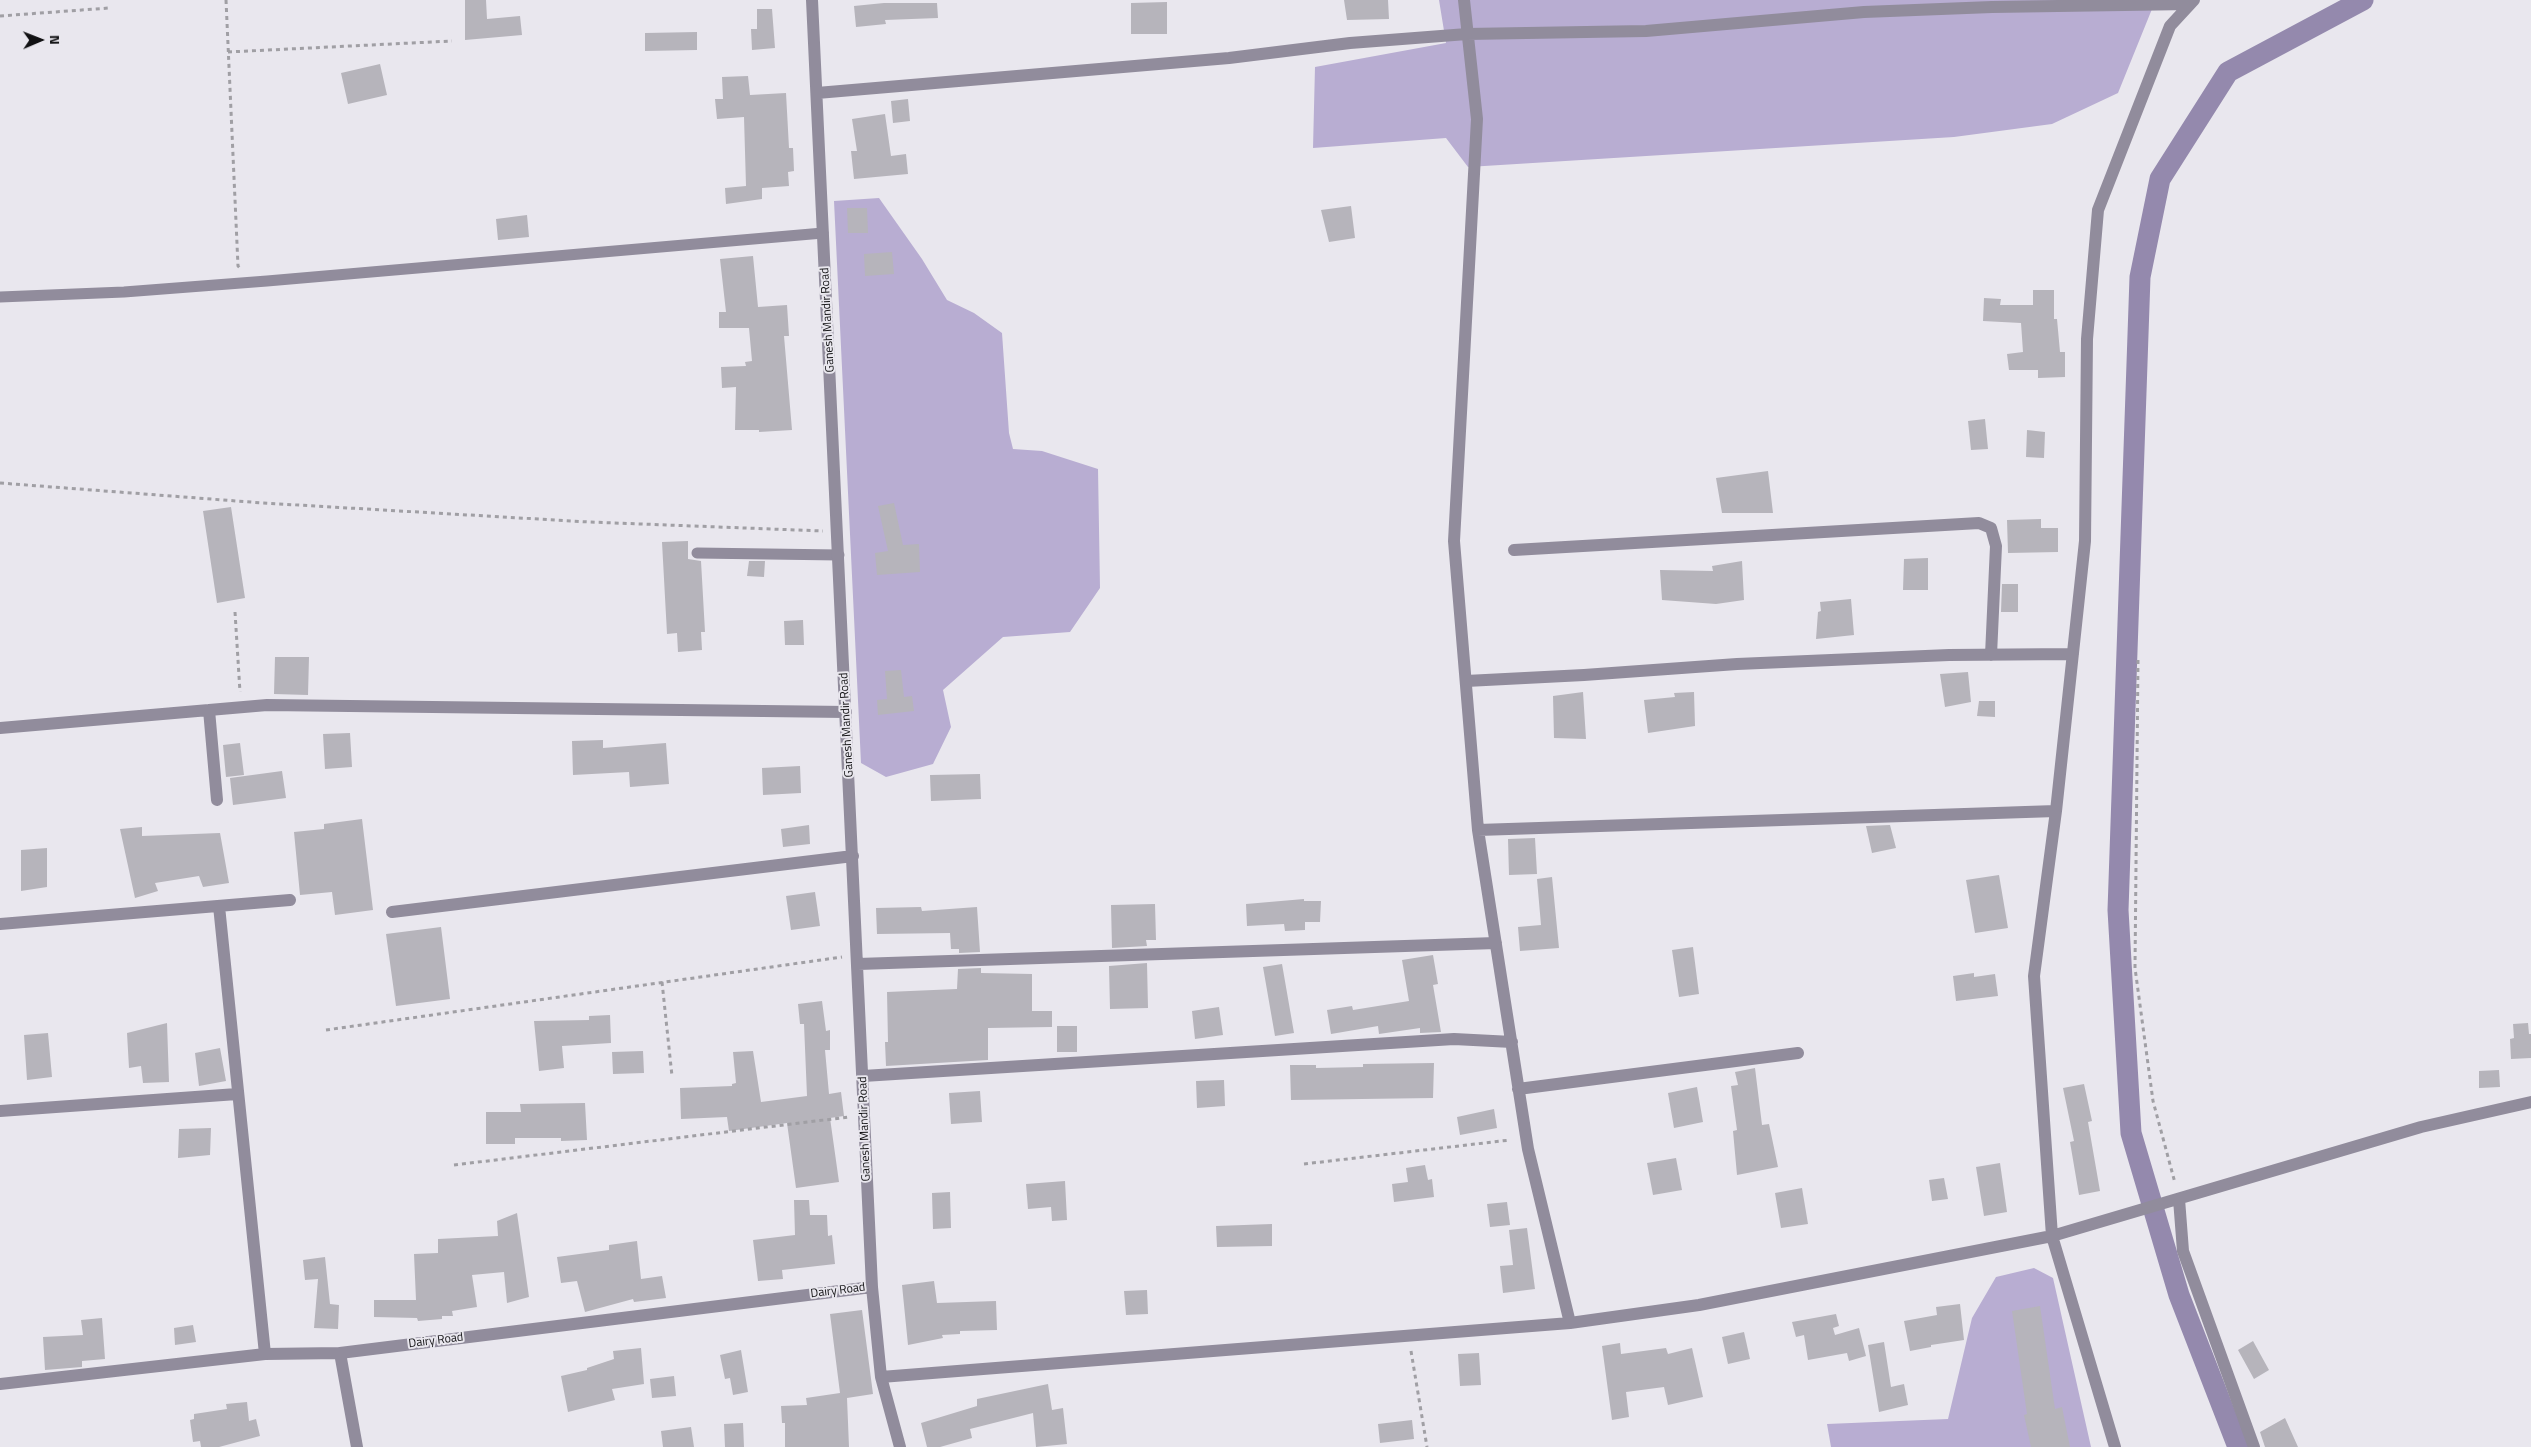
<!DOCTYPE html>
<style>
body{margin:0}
#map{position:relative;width:2531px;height:1447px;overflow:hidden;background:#e9e7ee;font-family:"Titillium Web",sans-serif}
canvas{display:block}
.north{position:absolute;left:15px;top:15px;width:50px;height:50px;-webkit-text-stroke:4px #e9e7ee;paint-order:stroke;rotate:89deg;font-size:14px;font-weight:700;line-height:20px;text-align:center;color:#111113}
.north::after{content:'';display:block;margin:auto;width:18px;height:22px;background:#111113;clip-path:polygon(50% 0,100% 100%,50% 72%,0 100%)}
</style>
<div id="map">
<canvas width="2531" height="1447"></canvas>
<div class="north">N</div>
</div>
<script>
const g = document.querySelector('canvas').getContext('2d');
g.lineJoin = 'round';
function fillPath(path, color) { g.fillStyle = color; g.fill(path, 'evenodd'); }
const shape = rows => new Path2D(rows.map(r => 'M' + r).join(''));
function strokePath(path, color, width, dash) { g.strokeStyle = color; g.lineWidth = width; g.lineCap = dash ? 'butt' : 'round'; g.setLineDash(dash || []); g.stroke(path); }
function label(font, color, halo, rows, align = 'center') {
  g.font = font + ' "Titillium Web",sans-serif'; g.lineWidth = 4; g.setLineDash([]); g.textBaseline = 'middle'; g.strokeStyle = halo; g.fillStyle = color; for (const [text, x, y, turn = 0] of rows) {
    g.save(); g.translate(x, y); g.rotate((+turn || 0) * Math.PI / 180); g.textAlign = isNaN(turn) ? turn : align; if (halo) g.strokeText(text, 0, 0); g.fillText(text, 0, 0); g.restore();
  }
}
fillPath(shape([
 [1439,0,2151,0,2152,9,2118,93,2052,124,1954,137,1468,167,1446,138,1313,148,1315,67,1446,43],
 [879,198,922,259,947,300,974,313,1002,333,1009,433,1013,449,1042,451,1098,469,1100,588,1070,632,1003,637,943,690,951,727,933,764,886,777,861,763,834,201],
 [2034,1268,2053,1278,2091,1447,1831,1447,1827,1424,1948,1419,1972,1318,1996,1277]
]), '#b8add2');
strokePath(shape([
 [2238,1447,2179,1295,2131,1133,2118,910,2140,277,2160,179,2228,72,2363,0]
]), '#9489ad', 21);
fillPath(shape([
 [465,0,486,0,487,19,520,16,522,35,465,40],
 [1344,0,1388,0,1389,19,1347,20],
 [1167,2,1167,34,1131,34,1131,3],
 [884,3,937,3,938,18,885,20,886,24,856,27,854,6],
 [757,9,772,9,775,48,752,50,751,29,757,29],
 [697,32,697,50,645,51,645,33],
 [380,64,387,95,348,104,341,73],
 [748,76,750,95,786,93,789,148,793,148,794,171,788,172,789,186,762,188,762,199,726,204,725,188,746,186,744,117,717,119,715,99,723,99,722,77],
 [908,99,910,121,893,123,891,101],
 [885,114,891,156,906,154,908,174,854,179,851,151,857,151,852,119],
 [1351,206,1355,238,1329,242,1321,210],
 [847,208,867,208,868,233,848,233],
 [527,215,529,237,498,240,496,219],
 [892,252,894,274,865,276,864,254],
 [753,256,758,307,787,305,789,336,784,336,792,430,759,432,759,430,735,430,736,387,722,388,721,367,746,366,745,362,752,361,749,328,719,328,719,312,726,312,720,259],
 [2033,290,2054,290,2054,319,2057,319,2060,352,2065,352,2065,377,2038,378,2038,370,2009,370,2007,354,2023,352,2021,323,1983,321,1984,298,2001,299,2000,305,2033,305],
 [1985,419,1988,449,1971,450,1968,421],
 [2027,430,2045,432,2044,458,2026,457],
 [1768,471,1773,513,1722,513,1716,478],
 [894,503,903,545,919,544,920,572,877,575,875,553,888,551,878,506],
 [231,507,245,598,217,603,203,511],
 [2041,519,2041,528,2058,528,2058,552,2008,553,2007,520],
 [688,541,688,559,701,561,705,632,701,632,702,650,678,652,677,633,667,634,662,542],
 [1928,558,1928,590,1903,590,1904,559],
 [749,561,765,561,764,577,747,576],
 [1742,561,1744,600,1716,604,1662,600,1660,570,1713,571,1712,566],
 [2002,584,2018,584,2018,612,2001,612],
 [1851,599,1854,635,1816,639,1818,612,1821,611,1820,602],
 [803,620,804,645,785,645,784,621],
 [275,657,309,657,308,695,274,694],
 [901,670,904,697,912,696,914,711,878,715,877,700,887,699,885,671],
 [1968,672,1971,702,1945,707,1940,674],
 [1583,692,1586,739,1554,738,1553,696],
 [1694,692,1695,726,1648,733,1644,700,1675,697,1674,693],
 [1979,701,1995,701,1995,717,1977,716],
 [350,733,352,767,325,769,323,734],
 [603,740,603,748,666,743,669,784,630,787,629,772,573,775,572,741],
 [240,743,244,775,226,777,223,745],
 [800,766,801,793,763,795,762,768],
 [282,771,286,798,233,805,230,778],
 [980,774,981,799,931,801,930,775],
 [362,819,373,910,335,915,332,892,300,895,294,832,324,829,324,824],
 [809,825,810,844,783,847,781,829],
 [1890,825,1896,848,1872,853,1866,826],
 [142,827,142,836,220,833,229,883,203,887,199,876,155,883,158,891,135,898,120,829],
 [1535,838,1537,874,1509,875,1508,839],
 [47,848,47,887,21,891,21,850],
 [1999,875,2008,928,1975,933,1966,880],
 [1552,877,1559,948,1520,951,1518,927,1541,925,1537,879],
 [815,892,820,926,791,930,786,896],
 [1304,899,1304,901,1321,901,1320,922,1305,922,1305,930,1285,931,1284,924,1247,926,1246,904],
 [1155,904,1156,940,1146,940,1147,946,1112,948,1111,905],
 [921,907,922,911,977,907,980,952,959,953,959,949,951,949,950,933,877,934,876,908],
 [441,927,450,999,396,1006,386,934],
 [1693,947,1699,994,1679,997,1672,950],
 [1433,955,1438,984,1433,985,1441,1032,1420,1033,1420,1028,1379,1034,1378,1026,1331,1034,1327,1010,1352,1006,1353,1010,1409,1001,1402,960],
 [1147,963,1148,1008,1110,1009,1109,966],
 [1282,964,1294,1033,1275,1036,1263,967],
 [981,968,981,973,1032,974,1032,1011,1052,1011,1052,1027,988,1028,988,1060,886,1066,885,1042,888,1042,887,992,957,989,958,969],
 [1974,973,1974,977,1995,974,1998,996,1956,1001,1953,976],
 [822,1001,826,1031,830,1030,830,1050,825,1050,829,1094,841,1092,844,1116,830,1118,839,1182,796,1188,787,1123,729,1131,727,1117,681,1119,680,1088,732,1086,732,1084,736,1083,733,1052,753,1051,761,1102,807,1096,804,1024,800,1024,798,1004],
 [1219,1007,1223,1035,1195,1039,1192,1011],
 [610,1015,611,1043,562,1046,564,1068,539,1071,534,1021,589,1020,589,1016],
 [167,1023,169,1082,143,1083,141,1066,129,1068,127,1033],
 [2528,1023,2529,1034,2531,1034,2531,1058,2511,1059,2510,1039,2514,1038,2513,1024],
 [1057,1026,1077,1026,1077,1052,1057,1052],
 [48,1033,52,1077,27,1080,24,1035],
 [220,1048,226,1081,199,1086,195,1053],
 [643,1051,644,1073,613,1074,612,1052],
 [1434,1063,1433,1098,1291,1100,1290,1065,1316,1065,1316,1068,1363,1067,1363,1064],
 [1755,1068,1762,1125,1769,1124,1778,1167,1737,1175,1733,1131,1737,1130,1731,1086,1738,1085,1735,1072],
 [2499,1070,2500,1087,2479,1088,2479,1071],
 [1224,1080,1225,1106,1197,1108,1196,1081],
 [2084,1084,2092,1121,2088,1122,2100,1191,2079,1195,2070,1142,2074,1141,2063,1088],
 [1697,1087,1703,1122,1674,1128,1668,1093],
 [980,1091,982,1122,951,1124,949,1093],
 [585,1103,587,1140,561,1141,561,1138,515,1138,515,1144,486,1144,486,1112,521,1112,520,1104],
 [1494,1109,1497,1128,1460,1135,1457,1117],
 [211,1128,210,1155,178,1158,179,1129],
 [1676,1158,1682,1190,1653,1195,1647,1163],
 [2000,1163,2007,1212,1984,1216,1976,1167],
 [1425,1165,1428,1180,1432,1179,1434,1197,1394,1202,1392,1184,1408,1182,1406,1168],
 [1944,1178,1948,1199,1932,1201,1929,1180],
 [1065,1181,1067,1220,1052,1221,1051,1207,1028,1209,1026,1184],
 [1802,1188,1808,1224,1781,1228,1775,1193],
 [950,1192,951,1228,933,1229,932,1193],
 [794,1200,809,1200,810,1215,827,1215,828,1236,832,1235,835,1264,782,1270,783,1279,758,1281,753,1240,795,1235],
 [1507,1202,1510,1225,1490,1227,1487,1204],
 [517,1213,529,1297,507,1303,504,1272,472,1275,477,1307,452,1311,453,1316,442,1316,442,1319,418,1321,417,1318,374,1317,374,1300,416,1300,414,1254,438,1253,438,1239,498,1236,497,1221],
 [1272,1224,1272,1246,1217,1247,1216,1226],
 [1527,1228,1535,1289,1503,1293,1500,1266,1513,1265,1509,1230],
 [637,1241,641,1279,662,1276,666,1298,634,1302,633,1299,585,1312,577,1281,561,1283,557,1257,609,1250,609,1245],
 [325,1257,330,1304,339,1305,338,1329,314,1328,318,1279,305,1280,303,1260],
 [934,1281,937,1303,996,1301,997,1330,960,1331,960,1334,942,1335,943,1338,908,1345,902,1285],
 [1147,1290,1148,1314,1126,1315,1124,1291],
 [1960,1304,1964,1340,1931,1345,1931,1347,1910,1351,1904,1321,1937,1315,1936,1307],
 [2040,1306,2055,1409,2062,1407,2070,1447,2031,1447,2024,1415,2027,1414,2012,1311],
 [862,1310,873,1394,847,1398,849,1447,785,1447,785,1423,782,1423,781,1406,807,1405,806,1398,840,1393,830,1314],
 [1836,1314,1839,1326,1833,1328,1835,1335,1859,1328,1866,1356,1849,1361,1847,1353,1808,1360,1804,1335,1796,1337,1792,1322],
 [102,1318,105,1359,82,1361,82,1367,45,1370,43,1337,83,1335,81,1320],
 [193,1325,196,1342,175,1345,174,1328],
 [1744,1332,1750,1359,1728,1364,1722,1337],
 [2253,1341,2269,1370,2254,1379,2238,1350],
 [1884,1342,1891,1387,1904,1384,1908,1405,1879,1412,1868,1345],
 [1620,1343,1621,1354,1666,1348,1668,1354,1692,1348,1703,1397,1668,1405,1664,1387,1626,1392,1629,1417,1612,1420,1602,1346],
 [641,1348,644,1384,612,1389,615,1400,568,1412,561,1376,587,1370,587,1368,614,1359,613,1351],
 [741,1350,748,1392,733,1395,730,1378,725,1379,720,1355],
 [1479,1353,1481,1385,1460,1386,1458,1354],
 [674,1376,676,1396,652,1398,650,1379],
 [1048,1384,1052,1410,1063,1408,1067,1444,1036,1447,1033,1413,970,1429,972,1438,940,1447,927,1447,921,1423,977,1406,977,1399],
 [247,1402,249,1421,256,1419,260,1436,219,1447,201,1447,200,1441,193,1442,190,1420,194,1419,194,1414,227,1409,226,1404],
 [2285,1418,2298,1447,2265,1447,2260,1432],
 [1412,1420,1414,1439,1380,1443,1378,1424],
 [743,1423,744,1447,725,1447,724,1424],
 [691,1427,694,1447,663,1447,661,1431]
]), '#b6b4bb');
strokePath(shape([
 [226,0,238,266,240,268],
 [0,16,109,8],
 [228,52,452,41],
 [0,483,263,503,589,522,823,531],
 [235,612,240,692],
 [2138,660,2135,968,2153,1101,2175,1183],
 [662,982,672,1076],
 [326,1030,842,957],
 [1304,1164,1510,1140],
 [454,1165,849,1117],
 [1411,1351,1427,1447]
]), '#a09fa4', 3, [4, 4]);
strokePath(shape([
 [0,297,124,292,267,281,823,233],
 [697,553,839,555]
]), '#918c9c', 11);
strokePath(shape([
 [812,0,872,1287,881,1377,900,1447],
 [1464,0,1477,119,1454,541,1478,830,1528,1149,1570,1323],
 [817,93,1229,58,1350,43,1467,34,1646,31,1864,12,1992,7,2190,4],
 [1514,550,1979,523,1991,528,1996,546,1991,655],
 [1466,681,1584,675,1737,664,1949,655,2073,654],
 [209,710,217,800],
 [0,728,267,705,846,712],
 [1478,830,2056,811],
 [219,906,265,1354],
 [392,912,853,856],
 [0,924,290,900],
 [858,964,1496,943],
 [863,1076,1454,1039,1512,1042],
 [1518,1089,1798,1053],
 [0,1111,237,1094],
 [2179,1199,2183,1251,2254,1447],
 [340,1353,357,1447],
 [881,1377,1570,1323,1699,1305,2052,1236,2421,1127,2531,1102],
 [0,1384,265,1354,340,1353,872,1287],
 [2115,1447,2052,1236,2034,976,2056,811,2085,541,2087,339,2098,210,2170,26,2194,0]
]), '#918c9c', 12);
label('12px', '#111113', '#e9e7ee', [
 ["Ganesh Mandir Road",828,320,-93],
 ["Ganesh Mandir Road",847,725,-93],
 ["Ganesh Mandir Road",865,1129,-92],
 ["Dairy Road",838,1291,-7],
 ["Dairy Road",436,1341,-7]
]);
</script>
